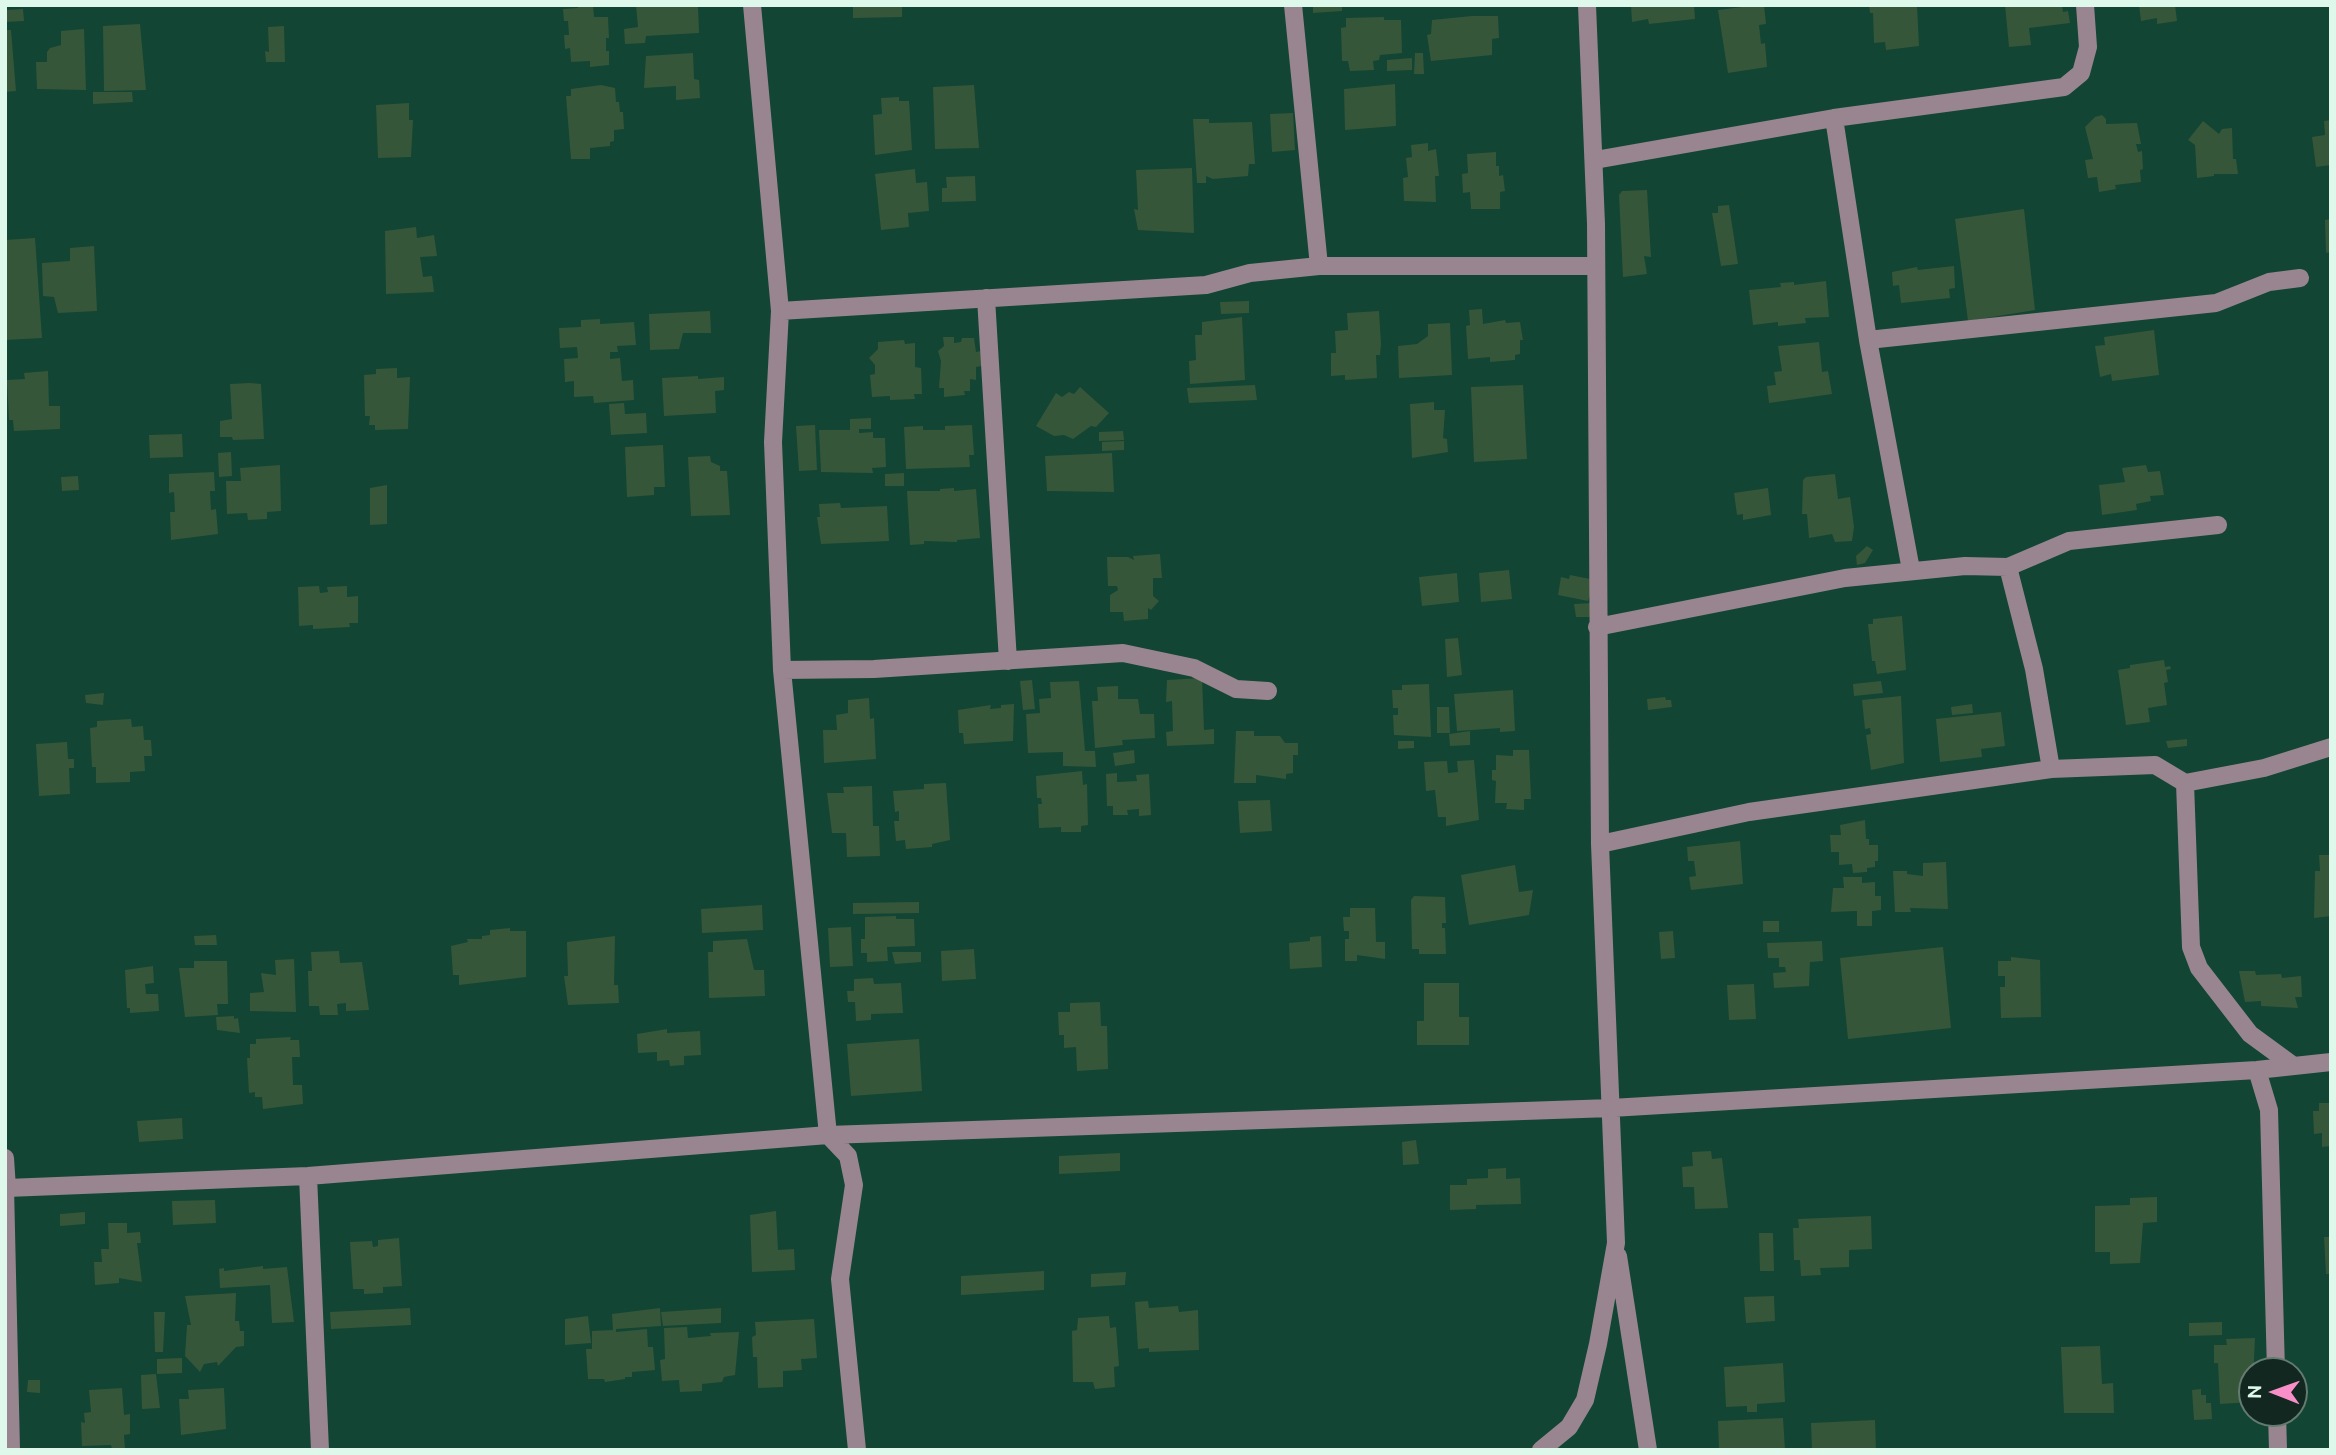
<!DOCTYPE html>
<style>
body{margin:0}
#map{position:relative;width:2336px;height:1455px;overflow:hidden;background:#124534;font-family:Ubuntu,sans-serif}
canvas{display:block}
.frame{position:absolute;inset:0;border:7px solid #def8ec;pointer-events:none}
.north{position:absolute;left:2238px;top:1357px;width:70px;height:70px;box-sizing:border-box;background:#12271f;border:2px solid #647b71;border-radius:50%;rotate:271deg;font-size:19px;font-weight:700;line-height:28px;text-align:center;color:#def8ec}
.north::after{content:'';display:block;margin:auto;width:24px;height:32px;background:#f98fc9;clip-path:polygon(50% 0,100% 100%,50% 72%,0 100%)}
</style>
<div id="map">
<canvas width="2336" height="1455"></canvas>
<div class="frame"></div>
<div class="north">N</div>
</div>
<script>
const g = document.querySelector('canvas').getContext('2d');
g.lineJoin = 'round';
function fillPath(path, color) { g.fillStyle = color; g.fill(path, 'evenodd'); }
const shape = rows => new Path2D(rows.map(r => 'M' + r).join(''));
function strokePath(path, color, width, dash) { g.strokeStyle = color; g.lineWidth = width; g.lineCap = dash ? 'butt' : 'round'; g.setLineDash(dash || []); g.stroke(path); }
fillPath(shape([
 [578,5,593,5,594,17,608,17,609,38,606,38,606,51,609,51,609,65,590,67,590,61,571,62,570,48,565,49,564,35,569,35,568,21,564,21,563,9,578,8],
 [636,5,698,5,699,33,646,36,645,43,625,44,624,29,638,27],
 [853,5,902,5,902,17,853,18],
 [1313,5,1342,5,1342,11,1313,13],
 [1631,5,1694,5,1695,19,1649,24,1648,19,1632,22],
 [1758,5,1764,5,1766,24,1759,25,1761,44,1765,43,1767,67,1728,73,1718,10],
 [1869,5,1917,5,1919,46,1886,50,1885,42,1874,43,1873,13,1870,13],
 [2005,5,2062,5,2063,12,2068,11,2070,23,2029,28,2031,45,2009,47],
 [2139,5,2175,5,2177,21,2157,24,2157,18,2141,21],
 [23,9,24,21,5,22,5,10],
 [1472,16,1498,16,1499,38,1492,39,1492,55,1431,61,1427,35,1431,34,1432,20],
 [1384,17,1384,20,1401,20,1402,53,1380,55,1379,60,1373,61,1374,70,1350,71,1348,61,1342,61,1341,28,1346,27,1346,18],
 [140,24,146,90,104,91,103,26],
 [284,26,285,62,266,62,265,51,269,52,268,27],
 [84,29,86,90,37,89,36,62,47,62,47,52,50,48,61,45,61,31],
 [5,30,11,30,16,91,5,92],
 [693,53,694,79,699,80,700,98,676,100,676,86,644,88,646,56],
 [1415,53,1423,53,1424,74,1414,74],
 [1412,58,1412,70,1387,71,1387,60],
 [1395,84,1396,126,1345,130,1344,89],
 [601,85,615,88,616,102,619,102,620,112,623,112,624,129,614,130,614,141,610,142,610,146,590,148,590,159,571,159,566,96,571,96,571,89],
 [974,85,979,148,935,149,933,87],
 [93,92,132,92,133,102,93,104],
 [899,97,899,101,909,101,912,150,875,155,873,115,882,114,881,98],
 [409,103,409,120,413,120,411,157,378,158,376,105],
 [1293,113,1295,150,1272,152,1270,114],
 [2102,115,2106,119,2106,124,2137,123,2141,144,2136,144,2138,152,2142,151,2143,169,2140,170,2141,182,2115,185,2116,189,2099,192,2097,177,2088,178,2085,160,2093,159,2085,127,2095,117],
 [1193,119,1209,119,1209,123,1252,122,1255,164,1249,164,1248,176,1213,179,1206,176,1206,183,1197,183],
 [2331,120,2331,165,2316,167,2312,137,2325,135,2324,121],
 [2203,121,2219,134,2222,129,2232,128,2233,159,2236,159,2238,174,2214,174,2214,176,2197,178,2195,145,2188,140],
 [1428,143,1428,151,1436,149,1439,176,1435,176,1436,202,1404,201,1403,178,1408,177,1406,158,1412,157,1411,145],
 [1496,152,1496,166,1499,166,1499,176,1503,175,1505,191,1500,192,1500,209,1471,209,1470,192,1463,193,1462,174,1468,173,1467,154],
 [1192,168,1194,233,1138,230,1134,209,1138,210,1136,170],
 [915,169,916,183,927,182,929,211,908,213,909,227,881,230,875,174],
 [975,176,976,201,942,202,942,188,947,188,946,177],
 [1647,190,1651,257,1644,256,1647,274,1623,277,1619,195,1622,191],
 [1729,205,1738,264,1721,266,1712,213,1718,213,1718,206],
 [2024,209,2035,310,1968,321,1955,219],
 [2331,219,2331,252,2326,253,2325,220],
 [416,227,417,238,434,235,437,256,420,257,423,277,432,276,434,292,386,294,385,231],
 [35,238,42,338,5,340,5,240],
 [94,246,97,311,58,313,54,297,43,296,42,263,70,261,70,248],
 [1954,266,1955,288,1949,289,1950,298,1901,303,1899,285,1893,286,1892,272,1917,267,1918,270],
 [1826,281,1829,317,1805,318,1806,323,1778,326,1778,322,1753,325,1749,290,1781,287,1780,283,1794,282,1794,285],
 [1249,301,1249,313,1221,314,1220,302],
 [1482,309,1483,324,1505,320,1506,323,1520,322,1523,340,1520,340,1520,354,1515,355,1515,360,1490,362,1490,357,1468,359,1466,326,1470,325,1469,310],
 [710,311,711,333,683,333,679,349,650,350,649,314],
 [1379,311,1381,344,1380,355,1376,355,1377,378,1345,380,1345,375,1331,376,1331,353,1336,353,1335,331,1348,330,1347,313],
 [1242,317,1245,380,1190,384,1189,361,1196,360,1195,335,1202,335,1202,322],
 [600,319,600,324,634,322,636,345,617,346,618,352,610,352,610,359,620,358,622,381,633,380,634,400,594,403,593,396,574,397,574,381,565,382,564,359,578,358,577,347,560,348,559,328,581,327,581,320],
 [1450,323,1452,375,1399,378,1398,346,1417,344,1428,336,1428,324],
 [2154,330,2159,375,2112,381,2111,374,2100,377,2095,346,2105,345,2104,337],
 [943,337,954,337,954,343,961,342,962,338,974,338,976,352,981,351,982,366,976,367,976,380,970,379,970,391,964,391,965,395,944,397,944,388,939,388,941,361,938,351,944,346],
 [904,340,905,344,915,343,915,367,921,368,922,394,914,394,915,399,890,400,890,396,872,397,870,375,875,374,875,365,869,358,878,349,878,342],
 [1819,342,1822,372,1828,371,1832,394,1769,403,1767,386,1776,385,1774,372,1782,371,1778,346],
 [397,368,397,378,410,377,408,429,375,430,375,425,369,425,370,416,365,416,364,375,376,374,376,369],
 [48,371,49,406,60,406,60,429,14,431,13,420,9,420,7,380,25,379,24,373],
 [698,376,698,379,724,377,724,390,715,391,716,413,664,416,662,378],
 [250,383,261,384,264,439,233,440,232,437,220,437,220,421,232,419,230,384],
 [1255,385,1257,400,1189,403,1187,388],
 [1523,385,1527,459,1474,462,1471,387],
 [1080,387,1109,413,1096,427,1091,426,1073,439,1064,435,1054,436,1036,426,1056,393,1062,397,1069,392,1074,394],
 [1434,402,1434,410,1445,410,1443,438,1447,439,1448,452,1412,458,1410,404],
 [624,403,625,414,646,413,647,433,611,435,609,404],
 [871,418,871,429,859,429,859,433,873,432,873,438,885,438,886,467,872,468,873,473,821,472,819,430,850,430,850,419],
 [815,425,817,470,799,471,796,426],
 [972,425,974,455,969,455,970,467,906,469,904,427,923,426,923,430,945,430,945,426],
 [1123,431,1124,440,1099,441,1099,432],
 [182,434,183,457,150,458,149,435],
 [1124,441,1124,450,1102,451,1102,442],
 [663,445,665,487,654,487,654,495,627,497,625,447],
 [231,452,232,476,219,477,218,453],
 [1112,453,1114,492,1047,491,1045,456],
 [710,456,711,462,720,466,720,471,727,471,730,515,691,516,688,457],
 [280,465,281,511,267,512,267,519,248,520,247,513,227,514,226,481,241,481,240,468],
 [2146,465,2148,472,2160,471,2164,495,2150,496,2151,501,2136,504,2137,510,2102,515,2099,485,2125,482,2122,468],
 [214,472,215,491,210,491,211,510,216,509,218,534,171,540,170,512,175,512,174,492,169,493,169,474],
 [904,473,904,486,885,486,885,474],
 [1835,474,1838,499,1850,497,1854,527,1852,541,1835,542,1832,534,1809,538,1807,514,1802,514,1803,480,1806,477],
 [78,476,79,490,62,491,61,477],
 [387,485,387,524,370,525,370,488],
 [954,488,954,491,976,489,980,538,957,540,957,542,924,541,924,544,910,545,907,491,940,491,940,489],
 [1768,488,1771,515,1743,520,1743,514,1737,515,1734,493],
 [840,503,841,508,887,506,889,541,821,544,817,517,820,517,819,504],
 [1867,546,1873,550,1865,563,1857,565,1856,556],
 [1160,554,1162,578,1153,578,1153,596,1159,601,1151,610,1148,608,1148,619,1124,621,1123,612,1110,612,1110,595,1118,590,1117,586,1108,586,1107,557,1128,557,1134,560,1133,556],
 [1509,570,1512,599,1481,602,1479,573],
 [1457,573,1459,602,1422,606,1419,577],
 [1570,575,1595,580,1588,601,1558,595,1561,577,1569,579],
 [319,586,320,593,328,592,327,587,347,586,347,597,358,596,358,623,349,623,350,627,313,629,313,625,299,626,298,587],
 [1592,603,1593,617,1576,617,1574,604],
 [1902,616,1906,670,1877,674,1875,661,1872,661,1868,624,1873,624,1873,619],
 [1458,638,1462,675,1447,677,1445,639],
 [2164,660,2165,667,2170,666,2171,669,2166,670,2168,682,2164,683,2167,705,2148,708,2150,722,2126,725,2118,670,2130,668,2130,665],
 [1202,678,1204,730,1214,729,1214,744,1167,746,1166,732,1173,731,1172,701,1166,702,1167,680],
 [1032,680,1035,709,1023,710,1020,681],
 [1079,681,1085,751,1095,751,1096,767,1063,766,1063,752,1028,753,1026,714,1040,713,1039,699,1051,698,1050,682],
 [1881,681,1883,693,1854,696,1853,684],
 [1429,684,1431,737,1394,735,1393,715,1398,715,1398,708,1393,708,1392,690,1402,690,1402,685],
 [1118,686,1118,699,1138,699,1140,714,1154,714,1155,738,1122,740,1123,745,1095,748,1092,701,1098,701,1097,687],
 [1513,690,1515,731,1500,732,1500,728,1457,731,1454,694],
 [104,693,103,705,86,703,85,695],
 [1901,696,1904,763,1871,770,1866,735,1871,734,1870,728,1865,729,1862,700],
 [1665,697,1666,700,1671,700,1672,707,1648,710,1647,699],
 [869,698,870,719,874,718,876,759,824,763,823,730,837,730,836,715,848,713,848,700],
 [1014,704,1013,741,964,744,963,733,959,733,958,710,991,705,990,709,1001,708,1001,705],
 [1972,704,1973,713,1952,715,1951,707],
 [1437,707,1449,707,1450,733,1437,733],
 [2001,712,2005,746,1981,749,1982,757,1940,762,1936,719],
 [131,719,132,727,143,726,144,740,151,740,152,756,144,756,145,771,130,772,130,782,96,783,96,767,92,767,90,728,97,727,97,721],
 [1236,731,1254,731,1254,736,1280,736,1285,743,1298,743,1298,755,1293,755,1293,773,1286,774,1286,779,1256,775,1256,783,1234,783],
 [1470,731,1470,745,1450,746,1449,734],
 [2187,739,2187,746,2168,748,2166,741],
 [1398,741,1414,741,1414,748,1398,749],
 [67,742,68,759,74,759,74,768,69,768,70,794,39,796,36,744],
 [1134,750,1135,763,1115,766,1113,753],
 [1513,750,1529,750,1531,799,1524,799,1524,810,1506,809,1507,803,1495,803,1496,781,1492,780,1492,770,1496,770,1496,755,1513,756],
 [1474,760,1479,820,1446,826,1446,817,1438,817,1435,790,1426,791,1424,762,1447,761,1448,773,1458,772,1457,761],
 [1082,771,1083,785,1087,784,1088,825,1081,826,1081,832,1061,832,1061,827,1039,828,1038,804,1042,804,1041,798,1037,798,1036,776],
 [1117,773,1117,782,1137,781,1136,775,1149,774,1151,815,1139,816,1139,809,1127,810,1128,815,1113,815,1113,806,1107,806,1106,774],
 [946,783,950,840,932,844,932,847,906,849,905,840,896,841,894,821,899,821,899,811,895,812,893,791,924,789,924,784],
 [872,786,873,826,879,826,880,856,847,857,846,833,832,833,827,793,844,793,843,787],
 [1270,800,1272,831,1240,833,1238,801],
 [1865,820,1866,839,1869,839,1869,845,1878,845,1878,861,1875,861,1875,867,1867,868,1867,872,1853,873,1852,864,1839,865,1839,852,1831,852,1830,835,1841,835,1840,825],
 [1740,841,1743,884,1691,890,1689,877,1696,876,1694,861,1688,861,1687,847],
 [2319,855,2331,855,2331,916,2314,918,2315,871,2320,871],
 [1946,862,1948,909,1910,908,1911,912,1895,912,1893,871,1907,871,1907,874,1923,876,1923,863],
 [1515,865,1519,892,1533,890,1529,915,1469,925,1461,875],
 [1843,877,1862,877,1862,883,1875,882,1875,896,1881,896,1881,910,1872,911,1872,926,1857,926,1857,911,1831,912,1833,888,1844,888],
 [1414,896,1445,897,1446,923,1442,923,1442,928,1445,928,1446,954,1419,954,1419,949,1412,949,1411,900],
 [919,902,919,913,853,914,853,903],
 [762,905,763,930,702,933,701,909],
 [1350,908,1375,908,1376,942,1385,942,1385,959,1357,955,1357,961,1345,961,1345,939,1349,939,1349,931,1344,931,1343,917,1350,917],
 [896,916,896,919,914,919,915,946,887,947,888,961,867,962,867,953,861,953,861,939,865,939,865,917],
 [1763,921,1779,921,1779,932,1763,932],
 [851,927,853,966,830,967,828,928],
 [510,928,510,931,526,931,526,977,459,985,459,975,453,975,451,946,468,942,467,939,482,939,482,936,490,935,490,930],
 [1673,931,1675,958,1661,959,1659,932],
 [216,935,217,945,195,945,194,936],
 [615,936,614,985,618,985,619,1003,568,1005,564,976,568,976,567,942],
 [1321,936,1322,967,1290,969,1289,943,1310,941,1310,937],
 [747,939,754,970,764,970,765,996,709,998,708,952,713,952,713,941],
 [1822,941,1823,961,1810,962,1809,986,1774,988,1773,973,1786,972,1785,967,1779,967,1779,958,1768,958,1767,943],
 [1943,947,1951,1028,1848,1039,1840,958],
 [974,949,976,979,942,981,941,951],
 [339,951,340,963,362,962,369,1010,346,1011,346,1003,337,1004,338,1015,320,1015,319,1006,309,1006,308,971,312,971,311,952],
 [892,952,921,952,921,962,895,964],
 [2011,957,2040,960,2041,1017,2001,1018,2000,987,2005,987,2005,976,1998,976,1998,961,2011,961],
 [294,959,296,1012,250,1011,250,993,264,992,261,973,276,975,275,960],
 [194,961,227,961,228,1004,217,1004,218,1015,185,1017,179,968,194,968],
 [153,966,154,983,145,984,146,994,158,994,159,1011,130,1013,130,1008,127,1008,125,970],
 [2239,971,2255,971,2256,975,2281,974,2282,978,2301,976,2302,997,2295,997,2298,1008,2261,1006,2261,1001,2245,1002],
 [873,978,874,984,901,983,903,1013,871,1014,871,1020,856,1021,855,1002,848,1002,847,991,854,991,854,979],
 [1424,983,1459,983,1459,1017,1469,1017,1469,1045,1417,1045,1417,1021,1424,1021],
 [1754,984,1756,1019,1729,1020,1727,985],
 [1100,1002,1101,1026,1107,1026,1108,1069,1077,1071,1076,1047,1064,1048,1064,1035,1059,1035,1058,1012,1070,1012,1070,1003],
 [234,1016,234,1019,238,1018,240,1033,217,1030,216,1017],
 [667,1029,667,1033,700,1031,701,1055,684,1056,684,1065,670,1066,669,1060,657,1061,657,1052,638,1053,637,1034],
 [291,1037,290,1040,299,1040,300,1057,292,1057,293,1085,302,1085,303,1104,263,1109,262,1097,255,1097,255,1092,249,1093,247,1058,250,1058,250,1044,256,1044,256,1039],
 [919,1039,922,1091,851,1096,847,1044],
 [2319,1103,2331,1103,2331,1146,2322,1147,2322,1133,2314,1134,2313,1111,2319,1111],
 [182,1118,183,1139,139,1142,137,1121],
 [1416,1140,1419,1164,1403,1165,1402,1142],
 [1711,1151,1712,1159,1722,1158,1728,1208,1695,1209,1694,1187,1683,1187,1682,1167,1693,1166,1692,1152],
 [1120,1153,1120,1171,1059,1174,1059,1156],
 [1506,1168,1506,1179,1520,1178,1521,1204,1476,1205,1476,1209,1450,1210,1450,1185,1467,1185,1467,1179,1488,1178,1488,1169],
 [2157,1197,2157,1222,2143,1223,2140,1263,2110,1264,2110,1252,2095,1252,2095,1206,2130,1205,2130,1198],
 [215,1200,216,1223,173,1225,172,1201],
 [776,1211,778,1250,794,1249,795,1270,752,1272,750,1215],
 [85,1212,85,1224,60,1226,60,1214],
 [1871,1216,1872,1249,1849,1250,1849,1267,1820,1268,1821,1275,1801,1276,1800,1260,1794,1260,1793,1228,1799,1228,1798,1219],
 [108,1223,127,1223,127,1233,140,1232,141,1243,137,1243,142,1282,119,1278,119,1283,95,1285,94,1262,102,1262,101,1249,109,1249],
 [1759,1233,1773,1233,1774,1271,1760,1271],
 [2324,1237,2331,1237,2331,1274,2326,1274],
 [399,1238,402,1286,383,1287,383,1293,364,1294,364,1289,353,1289,350,1242,372,1241,373,1247,378,1246,378,1240],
 [263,1266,263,1269,287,1267,294,1322,272,1323,270,1285,220,1288,219,1269,224,1268,224,1271],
 [1044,1271,1044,1290,961,1295,961,1276],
 [1126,1272,1125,1285,1091,1287,1091,1274],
 [236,1293,235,1321,239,1321,240,1331,244,1331,244,1346,236,1347,218,1366,217,1362,204,1364,200,1372,185,1356,187,1325,191,1325,185,1296],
 [1774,1296,1775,1321,1746,1323,1744,1297],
 [1148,1301,1149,1308,1178,1306,1179,1312,1198,1310,1199,1350,1149,1352,1149,1348,1138,1349,1135,1302],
 [410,1308,411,1325,331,1329,330,1312],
 [660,1308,661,1326,616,1329,616,1332,647,1329,648,1347,653,1347,655,1370,632,1372,632,1377,625,1377,625,1379,605,1382,604,1379,588,1379,586,1349,592,1349,592,1331,613,1330,612,1314],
 [721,1308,721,1323,663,1326,661,1312],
 [154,1312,165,1312,163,1352,155,1352],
 [588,1316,591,1343,565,1345,565,1319],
 [1109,1316,1110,1328,1116,1327,1119,1366,1114,1367,1115,1387,1095,1389,1093,1382,1073,1382,1072,1331,1077,1330,1078,1318],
 [814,1319,817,1358,801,1359,802,1370,783,1371,783,1387,758,1388,757,1357,753,1357,752,1337,756,1335,755,1322],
 [2222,1322,2222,1335,2189,1336,2189,1323],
 [687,1327,688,1338,711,1336,710,1333,739,1332,735,1375,724,1377,722,1382,702,1384,702,1391,680,1392,679,1380,662,1381,660,1360,665,1359,664,1328],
 [2255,1338,2252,1402,2220,1404,2218,1363,2214,1363,2214,1345,2227,1345,2226,1339],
 [2100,1346,2102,1384,2113,1383,2114,1413,2064,1413,2061,1347],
 [182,1358,182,1373,157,1374,157,1359],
 [1783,1363,1785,1402,1757,1404,1757,1412,1747,1412,1747,1406,1726,1407,1724,1367],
 [156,1374,160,1408,142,1409,141,1375],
 [28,1380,40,1380,40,1393,27,1392],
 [122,1388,124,1415,130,1414,130,1434,124,1435,125,1449,112,1449,111,1445,82,1446,81,1422,85,1423,84,1413,91,1412,89,1390],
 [224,1388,226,1429,181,1435,179,1399,189,1399,188,1390],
 [2201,1389,2201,1395,2206,1395,2206,1403,2211,1403,2212,1419,2194,1420,2192,1390],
 [1783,1418,1785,1450,1719,1450,1718,1421],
 [1875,1420,1876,1450,1812,1450,1811,1423]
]), '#365639');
strokePath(shape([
 [752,5,780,311,773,442,782,670,828,1135,848,1156,854,1185,840,1279,857,1450],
 [1293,5,1319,266],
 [1834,118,1868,340,1911,570],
 [1595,160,1834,118,2064,87,2081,73,2088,47,2085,5],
 [986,298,1008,661],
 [780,311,1206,285,1250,273,1319,266,1594,266],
 [1868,340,2216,303,2269,282,2300,278],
 [2008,567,2034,669,2051,769],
 [1597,627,1845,578,1965,566,2008,567,2069,541,2218,525],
 [782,670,874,669,1123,653,1194,668,1236,689,1268,691],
 [1600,844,1749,812,2051,769,2155,765,2185,783],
 [2291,1064,2250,1034,2199,968,2191,947,2185,783,2264,768,2331,747],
 [2257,1070,2269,1110,2276,1371],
 [5,1158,7,1188,308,1176,828,1135,1611,1108,2257,1070,2331,1062],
 [308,1176,320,1450],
 [5,1187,11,1450],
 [1618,1256,1648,1450],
 [2277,1413,2278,1450],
 [1541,1450,1569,1427,1585,1400,1598,1344,1616,1243,1600,844,1596,224,1587,5]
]), '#99858f', 18);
</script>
